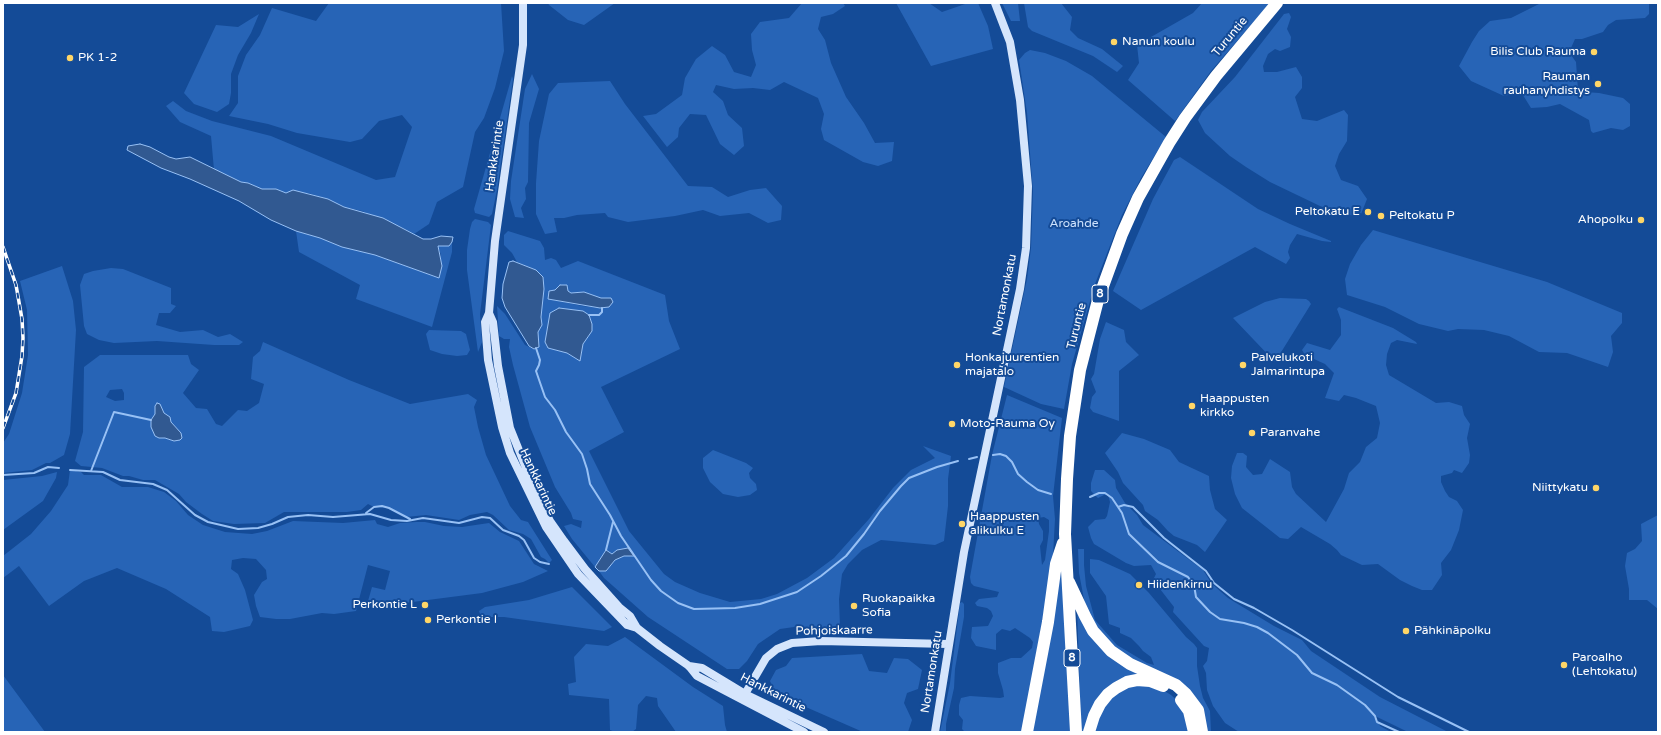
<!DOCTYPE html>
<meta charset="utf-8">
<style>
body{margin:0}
#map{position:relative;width:1661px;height:735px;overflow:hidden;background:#144b97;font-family:"Varela Round",sans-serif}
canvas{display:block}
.frame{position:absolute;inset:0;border:4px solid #fff;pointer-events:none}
</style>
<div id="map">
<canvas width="1661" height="735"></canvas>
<div class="frame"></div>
</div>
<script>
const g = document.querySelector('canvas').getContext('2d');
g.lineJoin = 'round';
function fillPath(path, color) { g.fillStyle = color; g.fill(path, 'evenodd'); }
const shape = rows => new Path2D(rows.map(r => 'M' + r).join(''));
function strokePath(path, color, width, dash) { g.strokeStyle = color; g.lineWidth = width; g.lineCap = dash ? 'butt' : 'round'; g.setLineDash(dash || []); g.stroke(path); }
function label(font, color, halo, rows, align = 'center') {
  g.font = font + ' "Varela Round",sans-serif'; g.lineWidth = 4; g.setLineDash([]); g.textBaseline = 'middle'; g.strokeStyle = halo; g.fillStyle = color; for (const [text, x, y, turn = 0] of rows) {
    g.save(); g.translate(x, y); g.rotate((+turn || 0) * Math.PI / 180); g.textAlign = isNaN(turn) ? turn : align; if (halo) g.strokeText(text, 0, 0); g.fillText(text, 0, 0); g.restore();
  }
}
fillPath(shape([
 [329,3,501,3,504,51,495,88,484,118,475,132,463,187,437,202,429,224,414,234,405,229,362,211,344,207,328,199,308,193,286,193,276,189,262,189,248,183,241,182,214,170,211,136,180,122,166,106,173,101,186,111,212,121,271,136,376,180,395,177,412,127,402,115,379,121,362,139,350,142,297,133,268,124,229,116,238,103,238,76,246,55,260,35,272,8,316,21],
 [548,3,615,3,584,25,568,20,549,5],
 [802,3,843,3,845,6,833,14,821,17,818,29,825,40,831,63,846,97,864,123,875,143,894,142,892,161,878,166,863,162,824,140,821,129,824,114,818,98,784,82,770,90,753,88,734,89,716,85,713,92,723,101,728,115,742,128,744,146,734,155,720,144,706,115,690,114,679,128,678,137,667,147,643,116,656,114,682,95,685,78,696,59,712,46,725,55,734,72,751,77,756,65,752,50,751,34,760,22,789,18],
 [896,3,929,3,942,12,968,3,978,3,988,26,993,49,931,66],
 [1002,3,1018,3,1020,21,1011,21],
 [1024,3,1061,3,1072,17,1070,30,1078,38,1102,49,1123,66,1117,72,1093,56,1032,31,1028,27],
 [1202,3,1270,3,1211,71,1175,121,1128,80,1139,63,1137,45,1193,13],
 [1541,3,1649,3,1649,14,1645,18,1616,20,1608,25,1603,32,1582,39,1575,39,1571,48,1571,55,1576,62,1578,90,1585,92,1599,93,1623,98,1630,104,1630,126,1623,130,1611,128,1593,133,1591,131,1589,120,1560,104,1547,107,1531,108,1521,92,1504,96,1471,81,1459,66,1472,42,1479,31,1490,21,1511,18],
 [1289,13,1291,17,1287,29,1291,37,1290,47,1280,51,1275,49,1268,54,1263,66,1264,72,1277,72,1296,67,1302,77,1302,88,1295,97,1302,119,1317,121,1344,110,1348,115,1347,141,1339,154,1335,166,1341,180,1358,186,1367,199,1361,214,1356,216,1343,214,1320,206,1270,182,1246,167,1230,156,1205,133,1198,120,1202,112,1235,77,1284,14],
 [259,14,251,33,238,55,231,74,231,93,229,104,217,112,194,104,184,93,216,25,238,27],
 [1030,50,1045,53,1066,61,1092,76,1166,137,1141,178,1122,215,1095,284,1072,364,1064,409,1041,404,1004,387,1027,279,1031,248,1033,191,1031,166,1027,113,1019,60,1025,53],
 [532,74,539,89,529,123,528,182,525,188,526,199,521,208,524,218,515,217,510,199,511,181,525,89],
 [512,76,513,79,497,190,492,214,489,217,475,213,474,209],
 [610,81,625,104,688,186,712,187,728,197,750,190,766,188,782,206,781,220,768,223,749,213,720,216,703,210,675,216,628,222,608,217,605,213,577,215,564,218,554,218,557,232,545,234,536,214,536,183,539,141,549,94,558,83],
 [1180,157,1258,209,1290,224,1331,241,1331,242,1322,241,1297,234,1290,245,1288,252,1290,258,1286,264,1255,247,1141,310,1113,291,1153,199,1174,160],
 [475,219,488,222,491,225,480,314,482,342,478,352,467,270,467,250,470,229,472,222],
 [1373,230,1547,282,1622,313,1622,323,1611,336,1613,352,1608,367,1567,353,1539,352,1509,336,1484,330,1458,329,1448,331,1419,324,1385,307,1347,295,1345,279,1350,264,1361,245],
 [296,231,320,238,342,247,375,255,438,278,441,255,438,246,449,246,452,242,452,252,432,327,356,299,360,285,299,252],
 [508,231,540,241,544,248,545,260,551,258,556,260,561,268,578,261,665,295,669,321,680,349,601,387,624,432,589,451,629,531,664,574,675,582,700,593,730,602,761,599,777,594,807,578,834,558,869,519,893,488,911,470,935,458,923,446,951,456,948,479,948,506,944,541,935,545,881,540,862,550,848,564,842,574,839,599,840,627,794,627,780,629,758,644,747,661,739,669,727,669,648,617,604,578,599,571,606,571,615,560,624,556,612,554,606,550,595,567,572,539,564,526,571,524,581,528,582,521,573,519,571,513,555,487,530,427,513,365,509,347,510,339,504,339,499,336,497,306,505,314,525,345,534,349,539,347,538,332,542,325,541,317,544,289,543,277,536,270,517,262,512,253,504,245,504,235],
 [558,288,571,293,584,292,601,298,611,298,600,308,582,306,549,299,549,291,555,290],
 [559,308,583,311,589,315,592,324,589,336,583,344,580,361,567,353,548,348,550,313],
 [62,266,73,301,76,330,70,434,64,455,50,463,46,463,32,470,3,473,3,443,9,434,22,393,28,355,27,310,20,281],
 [111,268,123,269,171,288,171,304,176,306,170,313,159,313,156,325,180,332,203,330,218,337,230,334,243,342,239,345,214,345,157,341,114,343,99,340,87,334,84,326,80,285,84,274,93,271],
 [1280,298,1306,299,1309,301,1311,304,1275,362,1233,318,1265,302],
 [1339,307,1393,328,1416,342,1417,344,1397,340,1391,343,1387,354,1386,365,1389,375,1436,403,1449,402,1462,406,1464,415,1470,424,1467,438,1470,455,1469,463,1462,473,1454,470,1452,473,1441,476,1441,482,1445,491,1449,497,1457,501,1463,510,1459,530,1451,550,1441,563,1442,575,1432,590,1422,590,1412,586,1400,580,1378,564,1362,565,1341,555,1337,550,1330,544,1301,527,1288,539,1280,538,1242,508,1235,494,1231,478,1232,466,1237,453,1243,453,1247,456,1246,467,1253,475,1262,474,1270,459,1290,472,1292,487,1296,494,1326,522,1344,489,1349,473,1360,462,1366,447,1377,438,1380,423,1376,406,1356,398,1344,395,1339,401,1325,398,1334,373,1325,364,1305,355,1302,350,1307,343,1330,350,1341,335,1341,320,1337,309],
 [1106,322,1124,330,1126,342,1139,355,1119,371,1119,421,1093,412,1090,408,1092,397,1096,392,1091,379,1094,374,1100,339],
 [429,330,461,331,466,334,470,350,467,355,457,356,442,354,430,350,426,334],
 [263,342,349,380,410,404,468,394,477,400,474,407,478,427,486,455,510,506,521,520,528,522,552,560,549,563,545,559,541,557,531,539,523,534,509,530,493,515,487,512,470,515,459,520,426,515,406,517,389,508,374,507,368,504,361,510,347,512,284,512,265,523,234,524,213,521,202,514,186,502,179,494,155,480,143,480,129,476,123,476,102,468,81,466,75,461,83,432,84,367,100,355,188,355,191,364,199,370,183,393,196,408,207,409,216,424,222,426,238,410,247,411,259,403,264,384,251,379,253,357,260,351],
 [122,389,124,393,124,400,115,401,106,397,110,390],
 [155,414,171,422,181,433,174,441,165,438,159,438,151,420],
 [1007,395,1062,418,1053,496,1055,519,1053,556,1047,595,1022,732,965,732,962,729,963,720,959,715,959,705,961,698,970,696,1000,698,1004,697,1003,690,998,673,998,663,1011,658,1021,658,1032,648,1033,642,1030,638,1015,628,1010,631,1002,629,996,634,996,650,976,646,971,638,972,627,988,626,993,616,991,611,987,608,977,606,975,603,979,599,997,597,999,592,974,586,971,583,970,577,992,455],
 [1044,517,1049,520,1049,531,1045,560,1042,565,1040,546,1043,540,1043,531,1039,524,1038,518],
 [1122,433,1144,439,1170,450,1179,462,1209,476,1210,490,1215,509,1227,520,1205,552,1197,545,1174,536,1168,531,1158,520,1145,511,1143,505,1123,483,1118,472,1105,453],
 [713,450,746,463,753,468,749,473,750,478,756,484,757,490,750,495,738,497,723,494,710,482,703,468,703,458],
 [70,470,81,472,84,475,101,475,122,487,148,487,164,492,176,501,188,515,203,525,225,532,252,534,267,531,293,521,343,523,375,520,377,524,388,527,400,523,416,522,425,522,444,526,462,527,489,523,500,532,519,541,534,564,548,571,523,582,482,593,366,608,372,587,385,590,390,571,368,565,356,611,334,614,322,613,290,619,276,619,260,617,256,606,254,595,262,582,267,579,266,570,256,559,243,558,232,560,231,569,238,574,245,590,253,620,250,626,224,632,212,631,210,617,166,589,117,568,84,581,49,606,19,566,3,578,3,556,31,534,51,511,68,485],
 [1095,470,1104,470,1115,480,1116,488,1125,503,1137,515,1143,525,1203,570,1212,584,1228,598,1274,626,1302,640,1311,651,1380,697,1448,732,1408,732,1375,716,1380,726,1391,732,1239,732,1225,723,1213,706,1207,690,1206,673,1203,666,1207,661,1209,648,1204,646,1173,612,1174,607,1153,580,1156,574,1151,565,1134,566,1126,563,1094,544,1091,538,1088,527,1095,520,1105,519,1107,516,1110,502,1108,495,1104,495,1098,498,1091,491,1091,483],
 [57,472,56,478,43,501,3,530,3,480,42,476],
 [1658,515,1658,609,1647,600,1629,600,1629,589,1625,566,1627,553,1635,549,1642,541,1641,524],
 [1078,549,1084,549,1084,565,1086,586,1095,620,1117,645,1147,663,1154,665,1151,657,1143,651,1139,646,1131,638,1120,633,1120,628,1109,624,1106,596,1090,573,1090,559,1099,560,1130,574,1149,593,1186,637,1194,644,1197,648,1197,666,1200,686,1203,698,1210,711,1211,732,1206,732,1202,709,1130,660,1104,638,1086,610,1079,573],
 [1062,566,1071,732,1032,732],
 [572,587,612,627,604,631,504,617,481,617,479,611,485,607,529,600],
 [962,602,964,604,964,617,955,669,954,688,946,724,946,732,940,732,950,683,960,603],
 [1077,605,1083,618,1141,672,1116,684,1086,732,1081,732],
 [625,637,693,687,723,706,725,725,727,732,676,732,658,706,657,698,646,696,638,705,636,729,632,732,615,732,610,730,609,699,569,695,568,684,576,682,574,657,586,644,608,646],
 [862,654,869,671,887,673,894,658,908,659,922,670,918,689,907,693,904,703,912,720,908,732,863,732,776,694,770,681,776,670,786,666,792,658],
 [3,675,45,732,3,732],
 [1129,685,1158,687,1171,695,1180,703,1186,714,1189,732,1092,732,1103,704]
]), '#2764b6');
const water = shape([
 [140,144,150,147,169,157,176,159,190,157,241,182,248,183,262,189,276,189,286,193,293,190,328,199,344,207,383,218,423,239,431,239,441,236,453,237,452,242,449,246,438,246,442,266,439,278,375,255,342,247,320,238,296,231,271,220,239,201,190,179,161,168,127,150,128,146,140,144],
 [513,261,536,270,543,277,544,289,541,317,542,325,538,332,539,347,534,349,529,346,505,307,502,298,503,284,509,262,513,261],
 [560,285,567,285,568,291,571,293,584,292,601,298,611,298,613,302,609,307,600,308,548,299,549,291,555,290,560,285],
 [559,308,583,311,589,315,592,324,592,331,583,344,580,361,567,353,548,348,545,342,550,313,559,308],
 [157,403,160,404,164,413,170,417,171,422,181,433,182,438,180,440,174,441,165,438,159,438,155,436,151,427,151,420,155,414,155,406,157,403],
 [628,548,634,556,624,556,615,560,606,571,599,571,595,567,606,550,612,554,617,550,628,548]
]);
fillPath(water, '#315991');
strokePath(water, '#98c1f5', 1);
strokePath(shape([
 [589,315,599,315,602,312,602,308],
 [536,348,540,360,539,365,536,371,545,397,555,410,566,432,582,454,587,469,590,484,610,515,621,536,651,580,661,591,678,603,694,609,735,608,760,604,797,592,821,576,846,556,864,534,880,511,901,486,909,478,937,467,958,461],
 [993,455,1000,454,1006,456,1012,462,1018,474,1027,482,1038,490,1051,494],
 [969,459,977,457],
 [70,470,103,472,120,480,153,484,167,490,195,515,208,522,238,529,258,528,272,524,288,517,308,515,333,517,370,514,391,520,407,521,423,518,459,523,482,517,490,518,503,530,519,536,524,540,534,558,540,562,549,564],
 [91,471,114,412,151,420],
 [3,475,34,473,48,467,59,468],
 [1090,497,1099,493,1105,493,1112,498,1122,513,1129,534,1158,562,1188,577,1194,585,1196,597,1210,612,1220,619,1244,623,1257,627,1268,633,1297,655,1312,673,1337,685,1365,705,1375,716,1377,722,1399,732],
 [1118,507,1124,505,1133,507,1164,538,1206,571,1214,583,1234,599,1254,608,1292,630,1398,697,1469,732],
 [366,513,374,507,382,506,389,508,410,519],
 [606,550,613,522]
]), '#98c1f5', 2);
strokePath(shape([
 [523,3,523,45,495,241,489,313,485,322,488,360,502,427,510,453,546,527,578,574,627,625,637,628],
 [489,313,493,322,498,366,510,428,537,495,550,521,564,541,585,569,619,607,630,616,637,628,660,646,689,666,697,676,804,732],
 [689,666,702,668,745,694,824,732],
 [745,694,766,658,777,649,792,643,821,641,948,644],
 [935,732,964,552,1020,289,1026,248,1028,186,1020,100,1010,42,995,3]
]), '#d5e5fc', 8);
strokePath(shape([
 [1069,582,1085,616,1093,631,1111,651,1130,664,1176,685,1186,694,1198,710,1202,732],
 [1181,700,1189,711,1194,732],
 [1027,732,1048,622,1056,564,1063,543],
 [1076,732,1065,534,1067,479,1070,436,1080,370,1098,300,1122,234,1138,198,1169,143,1185,118,1216,76,1277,3],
 [1089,732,1094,716,1100,704,1108,694,1116,688,1127,682,1137,680,1150,681,1163,686]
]), '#fff', 12);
const rail = shape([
 [3,247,16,285,22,319,23,338,22,356,16,393,3,428]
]);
strokePath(rail, '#fff', 3.5);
strokePath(rail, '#144b97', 2, [6]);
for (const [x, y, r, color] of [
 [1114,42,4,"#ffd667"],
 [1594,52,4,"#ffd667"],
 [70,58,4,"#ffd667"],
 [1598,84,4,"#ffd667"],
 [1368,212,4,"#ffd667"],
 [1381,216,4,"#ffd667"],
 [1641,220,4,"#ffd667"],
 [957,365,4,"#ffd667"],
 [1243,365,4,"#ffd667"],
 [1192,406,4,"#ffd667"],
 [952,424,4,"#ffd667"],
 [1252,433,4,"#ffd667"],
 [1596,488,4,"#ffd667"],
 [962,524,4,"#ffd667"],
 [1139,585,4,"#ffd667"],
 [425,605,4,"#ffd667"],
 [854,606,4,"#ffd667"],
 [428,620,4,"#ffd667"],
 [1406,631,4,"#ffd667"],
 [1564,665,4,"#ffd667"]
]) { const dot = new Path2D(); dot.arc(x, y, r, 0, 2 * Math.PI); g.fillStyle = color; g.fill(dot); strokePath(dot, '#144b97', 1.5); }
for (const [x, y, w] of [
 [1100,294,16],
 [1072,658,16]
]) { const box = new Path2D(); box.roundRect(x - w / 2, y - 9, w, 18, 3); g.fillStyle = '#144b97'; g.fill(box); strokePath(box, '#fff', 1); }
label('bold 11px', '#fff', null, [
 ["8",1100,294],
 ["8",1072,658]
]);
label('12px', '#fff', '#144b97', [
 ["Turuntie",1230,37,-50],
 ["Hankkarintie",495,156,-82],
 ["Nortamonkatu",1005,295,-79],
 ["Turuntie",1077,326,-76],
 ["Hankkarintie",538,482,65],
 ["Pohjoiskaarre",834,631,-1],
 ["Nortamonkatu",932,672,-81],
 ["Hankkarintie",773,693,27]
]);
label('12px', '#fff', '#144b97', [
 ["Nanun koulu",1122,42],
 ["Bilis Club Rauma",1586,52,"right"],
 ["PK 1-2",78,58],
 ["Rauman",1590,77,"right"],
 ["rauhanyhdistys",1590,91,"right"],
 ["Peltokatu E",1360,212,"right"],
 ["Peltokatu P",1389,216],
 ["Ahopolku",1633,220,"right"],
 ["Honkajuurentien",965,358],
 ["majatalo",965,372],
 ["Palvelukoti",1251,358],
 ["Jalmarintupa",1251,372],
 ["Haappusten",1200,399],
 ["kirkko",1200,413],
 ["Moto-Rauma Oy",960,424],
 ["Paranvahe",1260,433],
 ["Niittykatu",1588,488,"right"],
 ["Haappusten",970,517],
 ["alikulku E",970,531],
 ["Hiidenkirnu",1147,585],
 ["Ruokapaikka",862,599],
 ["Sofia",862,613],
 ["Perkontie L",417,605,"right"],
 ["Perkontie I",436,620],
 ["Pähkinäpolku",1414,631],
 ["Paroalho",1572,658],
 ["(Lehtokatu)",1572,672]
], 'left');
label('12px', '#cde2fd', '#144b97', [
 ["Aroahde",1074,224]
]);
</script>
